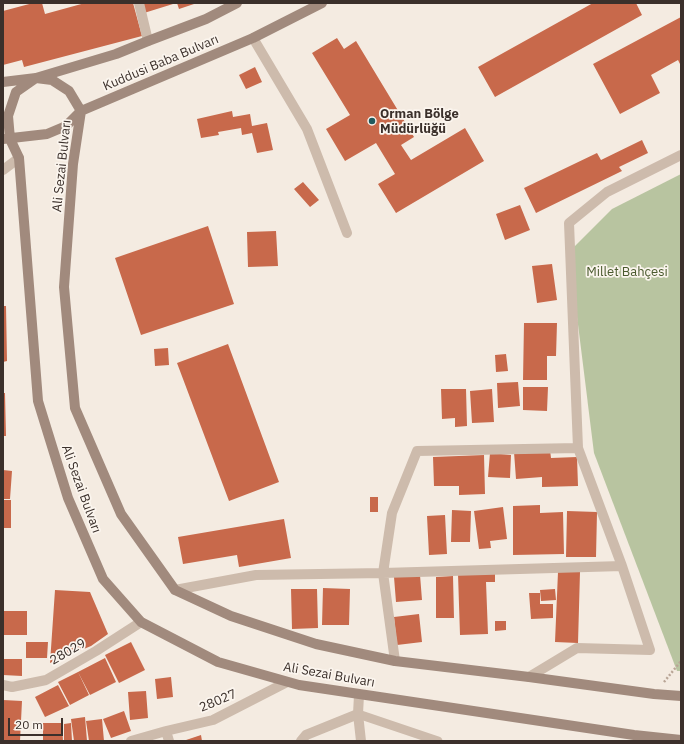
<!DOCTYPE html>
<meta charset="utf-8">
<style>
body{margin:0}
#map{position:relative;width:684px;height:744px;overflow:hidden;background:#f4ebe1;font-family:"IBM Plex Sans",sans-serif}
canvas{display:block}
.frame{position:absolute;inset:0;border:4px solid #3b302b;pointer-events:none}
.scale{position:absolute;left:8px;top:718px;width:55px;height:18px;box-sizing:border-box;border:2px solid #3b302b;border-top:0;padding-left:5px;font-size:12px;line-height:14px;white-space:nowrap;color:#3b302b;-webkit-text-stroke:3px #fbf5ee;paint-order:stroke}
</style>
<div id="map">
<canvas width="684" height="744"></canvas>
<div class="frame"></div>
<div class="scale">20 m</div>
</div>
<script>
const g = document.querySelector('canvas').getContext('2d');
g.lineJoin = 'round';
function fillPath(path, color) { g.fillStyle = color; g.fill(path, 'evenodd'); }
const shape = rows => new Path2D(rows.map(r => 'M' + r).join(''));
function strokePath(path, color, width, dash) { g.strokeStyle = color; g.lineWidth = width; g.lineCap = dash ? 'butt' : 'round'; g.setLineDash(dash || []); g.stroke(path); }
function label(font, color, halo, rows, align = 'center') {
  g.font = font + ' "IBM Plex Sans",sans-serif'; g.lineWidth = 3.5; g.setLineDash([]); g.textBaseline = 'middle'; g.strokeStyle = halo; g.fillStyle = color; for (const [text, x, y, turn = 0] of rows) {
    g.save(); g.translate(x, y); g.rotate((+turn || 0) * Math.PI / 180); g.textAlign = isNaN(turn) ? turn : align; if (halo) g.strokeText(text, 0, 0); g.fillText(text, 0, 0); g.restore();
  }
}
fillPath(shape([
 [681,174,681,671,677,671,594,453,569,252,612,209]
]), '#b8c4a0');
fillPath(shape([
 [33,3,42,3,45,14,85,3,133,3,142,36,24,67,22,60,3,65,3,11],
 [141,3,173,3,173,4,144,13],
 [177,3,197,3,179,9],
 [593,3,636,3,642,15,495,97,478,67],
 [681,17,681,66,678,60,651,75,660,93,620,114,593,64],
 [337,38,344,49,356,41,414,137,401,145,411,160,465,128,484,161,396,213,378,184,395,174,376,143,345,161,326,129,350,115,312,53],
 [255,67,262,82,246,89,239,75],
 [232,111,233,117,250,114,252,126,267,123,273,150,257,153,252,133,242,135,241,128,218,132,219,135,201,138,197,119],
 [642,140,648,153,619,167,622,171,536,213,524,188,597,153,601,160],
 [303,182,319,200,310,207,294,189],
 [520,205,530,230,505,240,496,214],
 [208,226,234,304,141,335,115,258],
 [276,231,278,266,248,267,247,232],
 [552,264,557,300,537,303,532,266],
 [3,306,6,306,7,361,3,362],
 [524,323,557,323,556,356,547,356,547,380,523,380],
 [228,344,279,482,229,501,177,363],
 [168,348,169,365,155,366,154,349],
 [506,354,508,371,496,372,495,355],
 [518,382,520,406,498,408,497,383],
 [523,387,548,387,547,411,523,410],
 [441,389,466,389,467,426,455,427,455,418,442,419],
 [492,389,494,422,472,423,470,391],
 [3,393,5,393,6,436,3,436],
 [550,450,551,458,577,457,578,486,542,487,542,477,516,479,514,452],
 [490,453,511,455,510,478,488,477],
 [484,455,485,494,459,495,459,486,434,486,433,457],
 [3,470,12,471,10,499,3,499],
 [370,497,378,497,378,512,370,512],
 [3,500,11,500,11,528,3,528],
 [540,505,540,513,563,512,564,554,513,555,513,506],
 [503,507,507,539,490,541,491,548,479,549,474,511],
 [452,510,471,511,470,542,451,542],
 [567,511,597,512,596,557,566,557],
 [445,515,447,554,429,555,427,516],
 [284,519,291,558,239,567,237,555,183,564,178,537],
 [558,572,580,572,578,643,555,642],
 [495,573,495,582,486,582,488,634,460,635,458,574],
 [420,575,422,600,396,602,394,577],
 [453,576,454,618,436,618,436,577],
 [323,588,350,589,349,625,322,625],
 [291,589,317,589,318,628,292,629],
 [555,589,556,600,541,601,540,590],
 [55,590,90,592,108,634,91,646,50,663],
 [529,593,540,593,540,604,553,604,553,618,531,619],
 [3,611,27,611,27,635,3,635],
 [419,614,422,642,397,645,394,617],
 [495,621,506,621,506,630,495,631],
 [26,642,48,642,47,658,26,658],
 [131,642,145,670,119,683,105,655],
 [105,658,116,682,90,695,78,672],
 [3,659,22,659,22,676,3,675],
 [78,672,89,695,70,705,58,682],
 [171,677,173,697,157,699,155,679],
 [58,685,69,706,45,717,35,697],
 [146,691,148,718,130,720,128,692],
 [3,700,22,701,20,741,3,741],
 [124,711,131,731,111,738,103,719],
 [85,717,87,741,74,741,71,719],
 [102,719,104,741,89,741,86,721],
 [43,723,62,723,63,741,43,741],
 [71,723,72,741,64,741,64,724],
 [201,735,202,741,183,741]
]), '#c8694b');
strokePath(shape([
 [664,682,681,661]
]), '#b9a596', 2.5, [2, 2]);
strokePath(shape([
 [358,714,438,741]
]), '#cdbbac', 9);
strokePath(shape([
 [139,3,148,41],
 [253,38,307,129,347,233],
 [3,170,19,158],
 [175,590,256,575,383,573,622,566],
 [395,661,383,573,392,513,417,451,578,448],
 [529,677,577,648,650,650,622,566,578,448,569,223,607,192,681,155],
 [3,685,12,687,46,680,96,651,141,622],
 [359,695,358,714,361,741],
 [166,731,169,741],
 [131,741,166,731,213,720,287,682],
 [301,741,306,735,358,714]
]), '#cdbbac', 10);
strokePath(shape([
 [3,82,36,78,116,54,148,41,206,19,237,3],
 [3,139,47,134,66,126,81,111,253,38,322,3],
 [681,696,654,694,529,677,395,661,316,644,231,616,175,590,121,514,75,408,64,287,73,164,81,111,69,91,52,80,36,78,16,92,8,116,10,139,19,158,38,401,68,498,103,579,141,622,218,662,299,685,634,735,681,740]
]), '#a18a7d', 10);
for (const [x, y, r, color] of [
 [372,121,4,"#1f5a5e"]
]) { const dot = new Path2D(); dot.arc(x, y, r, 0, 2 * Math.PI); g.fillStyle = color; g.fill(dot); strokePath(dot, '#fbf5ee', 1.5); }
label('13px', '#3b302b', '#fbf5ee', [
 ["Kuddusi Baba Bulvarı",161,63,-23],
 ["Ali Sezai Bulvarı",62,166,-84],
 ["Ali Sezai Bulvarı",81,489,70],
 ["28029",68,652,-30],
 ["Ali Sezai Bulvarı",329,675,10],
 ["28027",218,701,-23]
]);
label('bold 13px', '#3b302b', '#fbf5ee', [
 ["Orman Bölge",380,114],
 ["Müdürlüğü",380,129]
], 'left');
label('13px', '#4a5a2e', '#fbf5ee', [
 ["Millet Bahçesi",627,272]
]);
</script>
